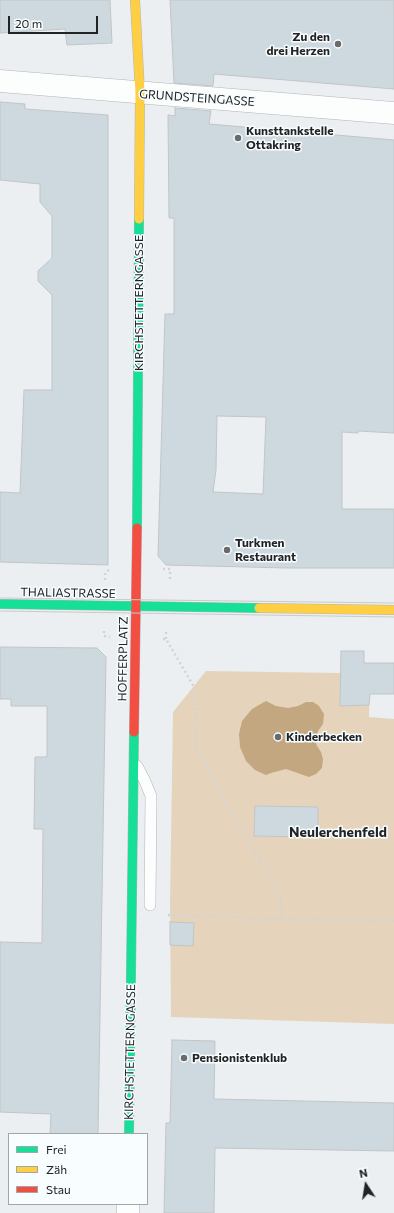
<!DOCTYPE html>
<meta charset="utf-8">
<style>
body{margin:0}
#map{position:relative;width:394px;height:1213px;overflow:hidden;background:#ebeff1;font-family:Commissioner,sans-serif}
canvas{display:block}
.legend{position:absolute;left:8px;top:1133px;width:140px;height:72px;box-sizing:border-box;background:#f8fdff;border:1px solid #a2a6a7;margin:0;padding:5px 7px;list-style:none;font-size:12px;color:#212324}
.legend li{display:flex;align-items:center;gap:8px;height:20px}
.legend b{width:20px;border:1px solid #a2a6a7}
.north{position:absolute;left:346px;top:1165px;width:40px;height:40px;-webkit-text-stroke:3px #f8fdff;paint-order:stroke;rotate:348deg;font-size:11px;font-weight:700;line-height:16px;text-align:center;color:#212324}
.north::after{content:'';display:block;margin:auto;width:14px;height:18px;background:#212324;clip-path:polygon(50% 0,100% 100%,50% 72%,0 100%)}
.scale{position:absolute;left:8px;top:16px;width:90px;height:18px;box-sizing:border-box;border:2px solid #212324;border-top:0;padding-left:5px;font-size:12px;line-height:14px;white-space:nowrap;color:#212324;-webkit-text-stroke:3px #f8fdff;paint-order:stroke}
</style>
<div id="map">
<canvas width="394" height="1213"></canvas>
<ul class="legend">
<li><b style="height:5px;background:#16e098"></b>Frei</li>
<li><b style="height:5px;background:#ffcf43"></b>Zäh</li>
<li><b style="height:5px;background:#f24e42"></b>Stau</li>
</ul>
<div class="north">N</div>
<div class="scale">20 m</div>
</div>
<script>
const g = document.querySelector('canvas').getContext('2d');
g.lineJoin = 'round';
function fillPath(path, color) { g.fillStyle = color; g.fill(path, 'evenodd'); }
const shape = rows => new Path2D(rows.map(r => 'M' + r).join(''));
function strokePath(path, color, width, dash) { g.strokeStyle = color; g.lineWidth = width; g.lineCap = dash ? 'butt' : 'round'; g.setLineDash(dash || []); g.stroke(path); }
function label(font, color, halo, rows, align = 'center') {
  g.font = font + ' Commissioner,sans-serif'; g.lineWidth = 3; g.setLineDash([]); g.textBaseline = 'middle'; g.strokeStyle = halo; g.fillStyle = color; for (const [text, x, y, turn = 0] of rows) {
    g.save(); g.translate(x, y); g.rotate((+turn || 0) * Math.PI / 180); g.textAlign = isNaN(turn) ? turn : align; if (halo) g.strokeText(text, 0, 0); g.fillText(text, 0, 0); g.restore();
  }
}
fillPath(shape([
 [341,667,370,667,369,717,394,719,394,1024,171,1017,170,902,173,712,206,671,340,673]
]), '#e5d4bb');
fillPath(shape([
 [266,701,276,706,288,708,298,706,306,702,313,702,319,706,324,714,323,724,318,731,315,740,317,746,321,752,323,759,322,768,316,774,309,777,286,769,271,773,266,775,255,770,246,761,240,747,239,734,242,721,252,709]
]), '#c2a780');
const building = shape([
 [0,0,110,0,112,43,67,45,65,29,0,33,0,0],
 [170,0,394,0,394,89,214,74,213,86,174,83,170,0],
 [0,102,25,104,25,109,108,115,108,565,0,562,0,492,20,493,24,390,52,390,52,295,38,281,38,271,52,258,52,216,40,202,40,184,0,180,0,102],
 [175,108,211,111,209,124,394,140,394,433,358,431,358,433,342,432,342,509,394,509,394,568,286,568,166,565,158,556,165,314,174,314,174,218,169,218,168,115,175,116,175,108],
 [217,416,266,417,263,494,213,492,216,470,217,416],
 [0,647,97,648,106,657,98,1134,50,1134,51,1114,0,1112,0,942,42,943,43,829,34,829,35,757,47,757,47,706,11,706,11,699,0,699,0,647],
 [341,651,364,651,364,663,394,663,394,694,370,694,369,705,340,706,341,651],
 [255,806,318,807,318,835,300,835,300,837,254,836,255,806],
 [170,922,194,923,193,946,170,945,170,922],
 [172,1040,215,1041,214,1099,394,1103,394,1151,215,1148,214,1213,164,1213,166,1123,170,1123,172,1040]
]);
fillPath(building, '#cdd9df');
strokePath(building, '#c2c5c7', 1);
const lane = shape([
 [137,766,144,779,151,796,150,905]
]);
const street = shape([
 [0,81,394,113],
 [128,1213,128,1204]
]);
const fast = shape([
 [137,528,139,219],
 [0,604,259,608],
 [129,1134,134,732]
]);
const slow = shape([
 [135,0,140,93,139,219],
 [259,608,394,610]
]);
const jam = shape([
 [134,732,137,528]
]);
strokePath(lane, '#b2b5b6', 12);
strokePath(street, '#b2b5b6', 23);
strokePath(fast, '#b2b5b6', 10);
strokePath(slow, '#b2b5b6', 10);
strokePath(jam, '#b2b5b6', 10);
strokePath(shape([
 [163,569,170,569,170,579],
 [105,580,105,573,110,569],
 [104,631,104,636,110,637],
 [163,639,166,639,194,687,196,748,281,899,281,919,394,921],
 [166,639,166,632],
 [168,915,281,919]
]), '#d2d4d4', 2.5, [2, 3]);
strokePath(lane, '#fcfdfd', 11);
strokePath(street, '#fcfdfd', 22);
strokePath(fast, '#16e098', 9);
strokePath(slow, '#ffcf43', 9);
strokePath(jam, '#f24e42', 9);
strokePath(shape([
 [0,598,394,603],
 [0,611,394,617]
]), '#c9caca', 1);
for (const [x, y, r, color] of [
 [338,44,4,"#686a6c"],
 [238,138,4,"#686a6c"],
 [227,550,4,"#686a6c"],
 [278,737,4,"#686a6c"],
 [184,1058,4,"#686a6c"]
]) { const dot = new Path2D(); dot.arc(x, y, r, 0, 2 * Math.PI); g.fillStyle = color; g.fill(dot); strokePath(dot, '#f8fdff', 1.5); }
label('bold 12px', '#212324', '#f8fdff', [
 ["Zu den",330,37,"right"],
 ["drei Herzen",330,51,"right"],
 ["Kunsttankstelle",246,131],
 ["Ottakring",246,145],
 ["Turkmen",235,543],
 ["Restaurant",235,557],
 ["Kinderbecken",286,737],
 ["Pensionistenklub",192,1058]
], 'left');
label('12px', '#212324', '#f8fdff', [
 ["GRUNDSTEINGASSE",197,98,4],
 ["KIRCHSTETTERNGASSE",139,303,-90],
 ["THALIASTRASSE",68,593,1],
 ["HOFFERPLATZ",123,659,-89],
 ["KIRCHSTETTERNGASSE",130,1052,-89]
]);
label('bold 14px', '#212324', '#f8fdff', [
 ["Neulerchenfeld",338,832]
]);
</script>
